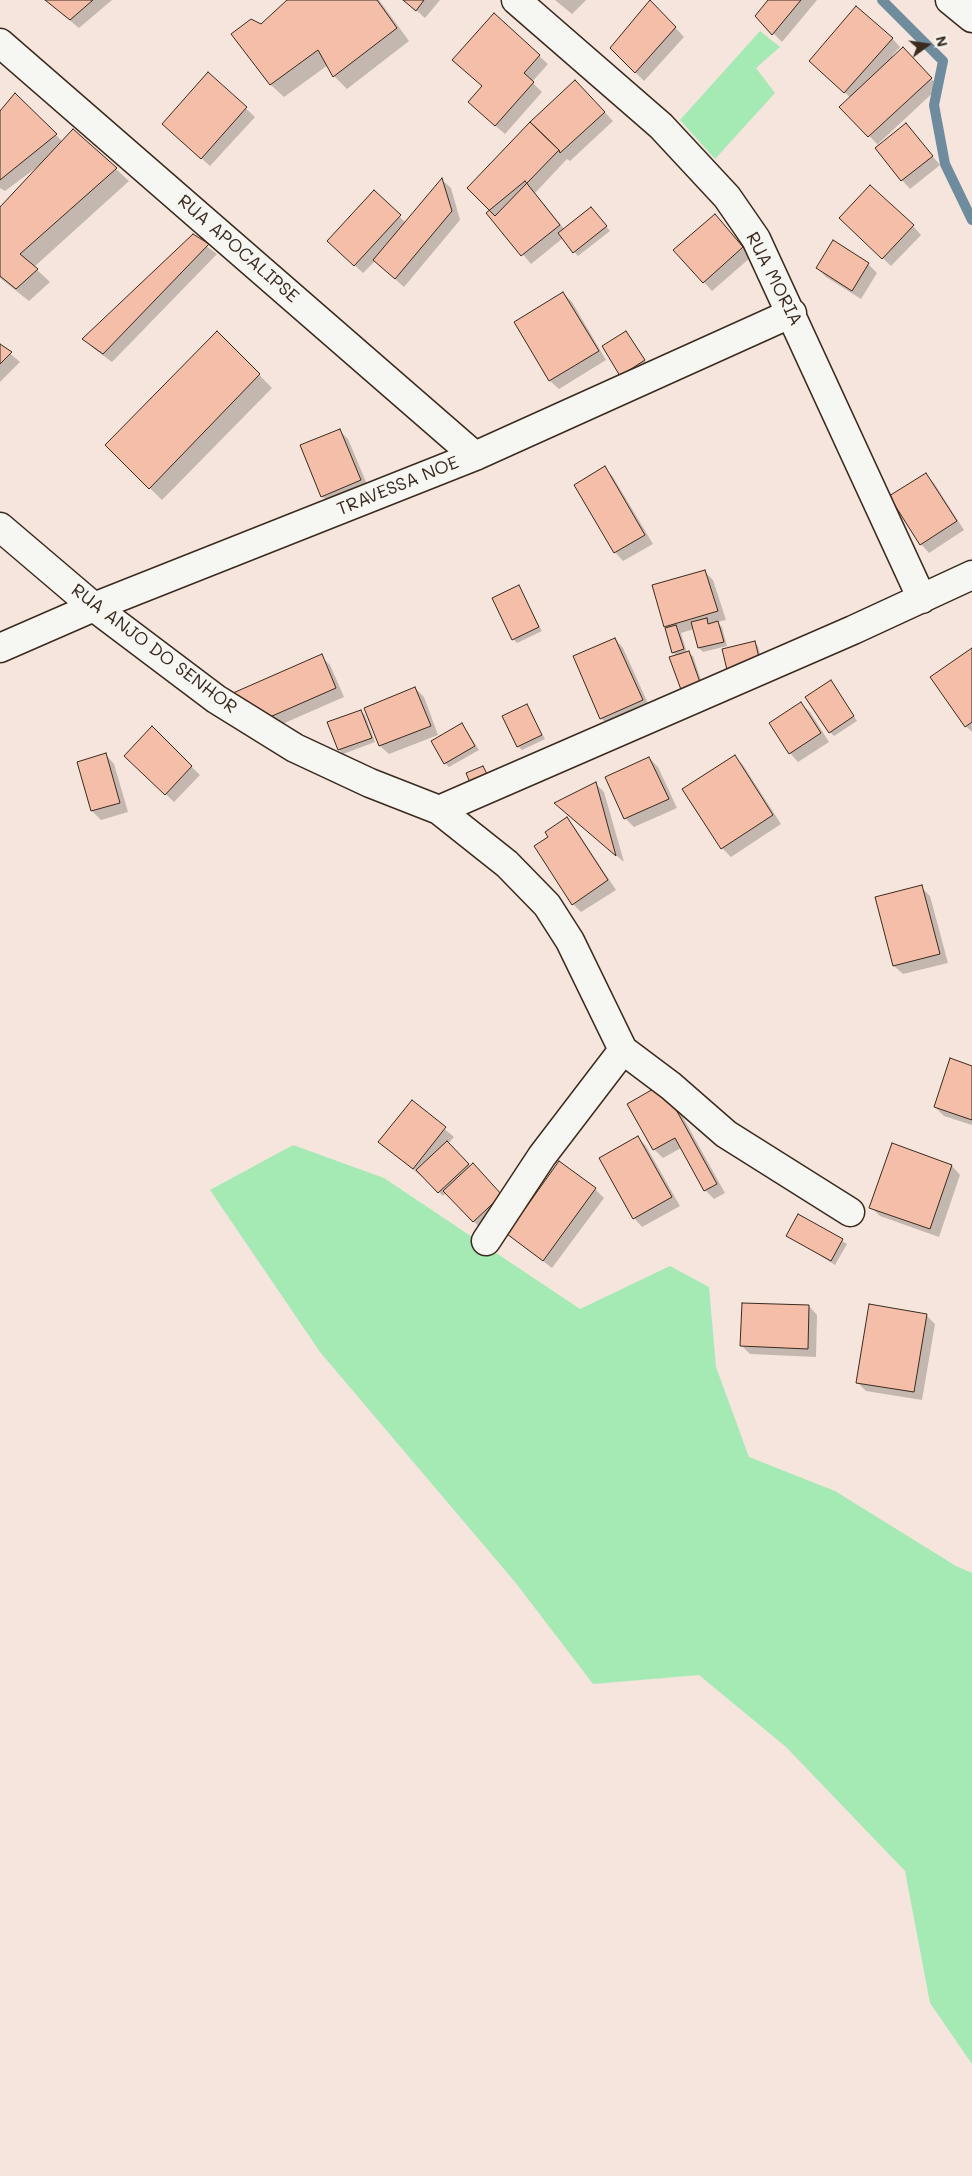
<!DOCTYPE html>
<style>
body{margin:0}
#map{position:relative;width:972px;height:2176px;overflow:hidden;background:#f6e5dc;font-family:Mali,sans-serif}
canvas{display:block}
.north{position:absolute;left:902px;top:20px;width:50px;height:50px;-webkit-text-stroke:4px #f6f6f2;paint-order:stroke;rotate:76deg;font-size:14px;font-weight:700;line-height:20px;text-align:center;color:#3b2a1e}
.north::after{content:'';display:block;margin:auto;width:18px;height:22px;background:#3b2a1e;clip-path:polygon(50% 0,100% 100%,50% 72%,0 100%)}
</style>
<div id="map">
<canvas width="972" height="2176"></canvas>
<div class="north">N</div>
</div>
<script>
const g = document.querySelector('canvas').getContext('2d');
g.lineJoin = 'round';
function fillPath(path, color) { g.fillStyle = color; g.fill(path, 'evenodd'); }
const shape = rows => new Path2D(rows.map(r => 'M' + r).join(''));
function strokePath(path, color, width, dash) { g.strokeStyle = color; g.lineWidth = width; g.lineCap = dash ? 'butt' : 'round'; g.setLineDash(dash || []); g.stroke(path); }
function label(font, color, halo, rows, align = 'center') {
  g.font = font + ' Mali,sans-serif'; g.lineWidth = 4; g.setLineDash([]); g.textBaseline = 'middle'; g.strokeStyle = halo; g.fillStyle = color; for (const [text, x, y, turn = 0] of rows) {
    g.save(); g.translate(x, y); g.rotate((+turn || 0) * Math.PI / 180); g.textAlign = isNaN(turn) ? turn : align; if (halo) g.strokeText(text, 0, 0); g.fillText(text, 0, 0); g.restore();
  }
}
fillPath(shape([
 [760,31,780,47,756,68,775,93,715,159,680,120],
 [293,1145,384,1178,580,1309,670,1266,709,1287,716,1367,749,1457,835,1491,956,1566,972,1573,972,2064,930,2003,905,1871,786,1747,699,1675,593,1684,515,1582,320,1352,210,1190]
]), '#a5eab5');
fillPath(shape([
 [45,0,112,0,79,28],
 [289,0,379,0,409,41,347,89,334,76,328,65,284,97,271,85,233,34,261,26],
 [405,0,440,0,425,18],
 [555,0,586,0,572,14],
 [769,0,817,0,782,42,756,16],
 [659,10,684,37,644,81,611,48],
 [494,15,548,64,532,82,542,92,505,134,478,111],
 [892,38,900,47,892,56,912,58,939,87,878,144,880,146,906,125,940,165,910,189,902,180,879,146,841,107,851,98,819,70],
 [208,74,255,117,210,166,172,132],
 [584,90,613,121,570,161,567,159,535,193,565,230,595,212,610,231,578,256,563,238,531,264,488,213],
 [15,95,63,142,116,169,129,181,34,267,50,282,29,301,0,278,0,209,44,162,5,191,0,188,0,113],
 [442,180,451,188,460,220,404,287,375,261,363,273,338,250,374,192,406,223],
 [841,218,913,226,921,235,891,266],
 [723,224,751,257,712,291,675,250],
 [193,236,217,254,112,362,93,348,84,339],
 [833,242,868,264,877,273,861,299,826,277,817,268],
 [563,293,572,302,606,360,559,389,550,381,516,322],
 [217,332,272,388,162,500,106,445],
 [626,333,648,365,621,375],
 [0,345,20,362,0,382],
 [339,430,348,439,369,489,331,505,322,496],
 [605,468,613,477,653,544,623,561,615,552],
 [926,475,934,483,964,530,929,553,921,544],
 [704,571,713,580,726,620,717,622,722,627,727,646,703,652,699,648,694,629,681,633,687,653,693,656,705,692,673,652,665,626],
 [518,586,542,631,517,643,513,639],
 [615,639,623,648,650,708,610,727,601,718],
 [754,642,758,646,764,670,734,677],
 [972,649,972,732,966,726],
 [321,656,330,665,344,697,273,728,244,701],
 [835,686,857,721,834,736,830,732],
 [415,688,424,697,438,735,389,754,380,746,365,708],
 [801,704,810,712,829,742,798,762,790,753],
 [526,706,545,739,522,750,518,746],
 [360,711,365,715,375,742,343,754,339,750,329,723],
 [462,724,479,750,449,767,445,763],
 [152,728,200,775,174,802,126,756],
 [106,755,114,764,128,812,101,820,92,811,78,763],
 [735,757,743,765,781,824,731,857,722,848],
 [649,758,658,767,677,808,634,827,625,818],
 [596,784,604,792,624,862,564,811],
 [567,819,575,828,616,890,581,912,573,904],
 [921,887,930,896,948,963,903,974,894,966,877,898],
 [972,1067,972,1125,944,1116,935,1107],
 [670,1094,725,1193,714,1199,705,1190,681,1148,663,1158,654,1149,629,1104],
 [412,1102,454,1137,448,1144,509,1204,482,1230,446,1192,443,1196,423,1176,422,1177,380,1142],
 [638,1138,646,1146,680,1206,642,1227,634,1218],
 [893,1145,952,1166,960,1175,939,1237,880,1216,871,1207],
 [595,1189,604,1198,552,1268,508,1234],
 [799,1215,847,1244,835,1265,788,1235],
 [809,1306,817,1315,816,1357,750,1354,742,1346],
 [926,1315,935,1324,922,1400,866,1391,857,1382]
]), '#0003');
strokePath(shape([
 [882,0,943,61,934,105,945,164,972,220]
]), '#6e8c9d', 10);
const building = shape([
 [45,0,93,0,70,20,45,0],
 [287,0,377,0,397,28,333,77,318,50,270,85,231,34,251,19,261,24,287,0],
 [403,0,424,0,416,11,403,0],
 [650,0,676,27,635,73,610,48,650,0],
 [768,0,801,0,772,35,755,16,768,0],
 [856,6,893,38,844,93,809,61,856,6],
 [494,13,540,55,524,73,534,82,495,126,468,102,482,86,452,60,494,13],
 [903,47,932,78,868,137,839,107,903,47],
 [208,72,247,107,201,159,162,124,208,72],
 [575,80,605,112,560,153,559,150,530,122,575,80],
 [15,93,57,134,0,180,0,111,15,93],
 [530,122,559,150,495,216,467,188,530,122],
 [906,123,933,156,901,181,875,148,906,123],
 [73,129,117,168,20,254,38,269,16,289,0,276,0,207,73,129],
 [442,178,452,211,395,279,373,260,442,178],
 [525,181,560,225,521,256,486,213,525,181],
 [870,185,914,225,882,259,839,218,870,185],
 [374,190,401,215,354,266,327,241,374,190],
 [591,207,607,226,573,253,558,233,591,207],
 [715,214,743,247,703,283,673,250,715,214],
 [193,234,209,244,103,354,82,339,193,234],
 [833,240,869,263,852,291,816,268,833,240],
 [563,292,599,351,549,381,514,322,563,292],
 [217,331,260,374,149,489,105,445,217,331],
 [626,331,645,360,620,376,602,346,626,331],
 [0,344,12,352,0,364,0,344],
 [340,429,361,480,321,497,300,445,340,429],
 [605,466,645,535,614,553,574,485,605,466],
 [926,473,957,521,920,545,889,496,926,473],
 [705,570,718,611,664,627,652,585,705,570],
 [519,585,539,627,512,640,492,598,519,585],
 [707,618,708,624,718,621,724,642,698,648,691,622,707,618],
 [676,625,684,649,672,653,665,628,676,625],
 [615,638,643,700,600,719,573,656,615,638],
 [755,641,761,666,728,674,722,649,755,641],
 [972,648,972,722,965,727,930,677,972,648],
 [689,651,702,688,683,695,669,657,689,651],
 [322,654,336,688,263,720,233,693,322,654],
 [831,680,854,716,829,733,805,697,831,680],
 [415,687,431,726,379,746,364,708,415,687],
 [801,702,821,733,789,754,769,723,801,702],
 [527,704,542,735,517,747,502,716,527,704],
 [361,710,372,738,338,750,327,722,361,710],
 [462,723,475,746,444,764,431,741,462,723],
 [152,726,192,766,165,795,124,756,152,726],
 [106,753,120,803,91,811,77,762,106,753],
 [735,755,773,815,721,849,682,789,735,755],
 [649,757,669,799,624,819,605,777,649,757],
 [483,766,491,782,473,790,466,773,483,766],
 [596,782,616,856,554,803,596,782],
 [567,817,608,880,572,905,534,846,548,837,545,832,567,817],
 [922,885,940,954,893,966,875,897,922,885],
 [950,1058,972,1066,972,1120,934,1107,950,1058],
 [662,1084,717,1184,704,1191,675,1138,653,1150,627,1104,662,1084],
 [412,1100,446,1127,413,1169,378,1142,412,1100],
 [638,1136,672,1197,633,1219,599,1158,638,1136],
 [447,1141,469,1164,438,1193,416,1170,447,1141],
 [892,1143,952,1165,930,1229,869,1208,892,1143],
 [559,1161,596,1188,543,1261,507,1234,559,1161],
 [473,1163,502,1195,473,1222,443,1191,473,1163],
 [798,1214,843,1239,831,1261,786,1236,798,1214],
 [742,1303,809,1305,808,1349,740,1346,742,1303],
 [869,1304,927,1314,914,1392,856,1383,869,1304]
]);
fillPath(building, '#f5bea9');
strokePath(building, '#3b2a1e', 1);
const minor = shape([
 [516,0,661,126,727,197,756,239,922,599],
 [950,0,972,18],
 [0,43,475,456],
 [0,527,94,607,216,699,295,748,370,783,439,810,507,864,547,905,570,941,623,1050,671,1086,726,1134,850,1212],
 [0,648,94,607,475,456,792,313],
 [439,810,853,630,972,575],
 [486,1241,542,1156,623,1050]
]);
strokePath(minor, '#3b2a1e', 31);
strokePath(minor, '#f6f6f2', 28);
label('18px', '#3b2a1e', '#f6f6f2', [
 ["RUA APOCALIPSE",238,249,41],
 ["RUA MORIA",774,279,63],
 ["TRAVESSA NOE",398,486,-22],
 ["RUA ANJO DO SENHOR",154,649,37]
]);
</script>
